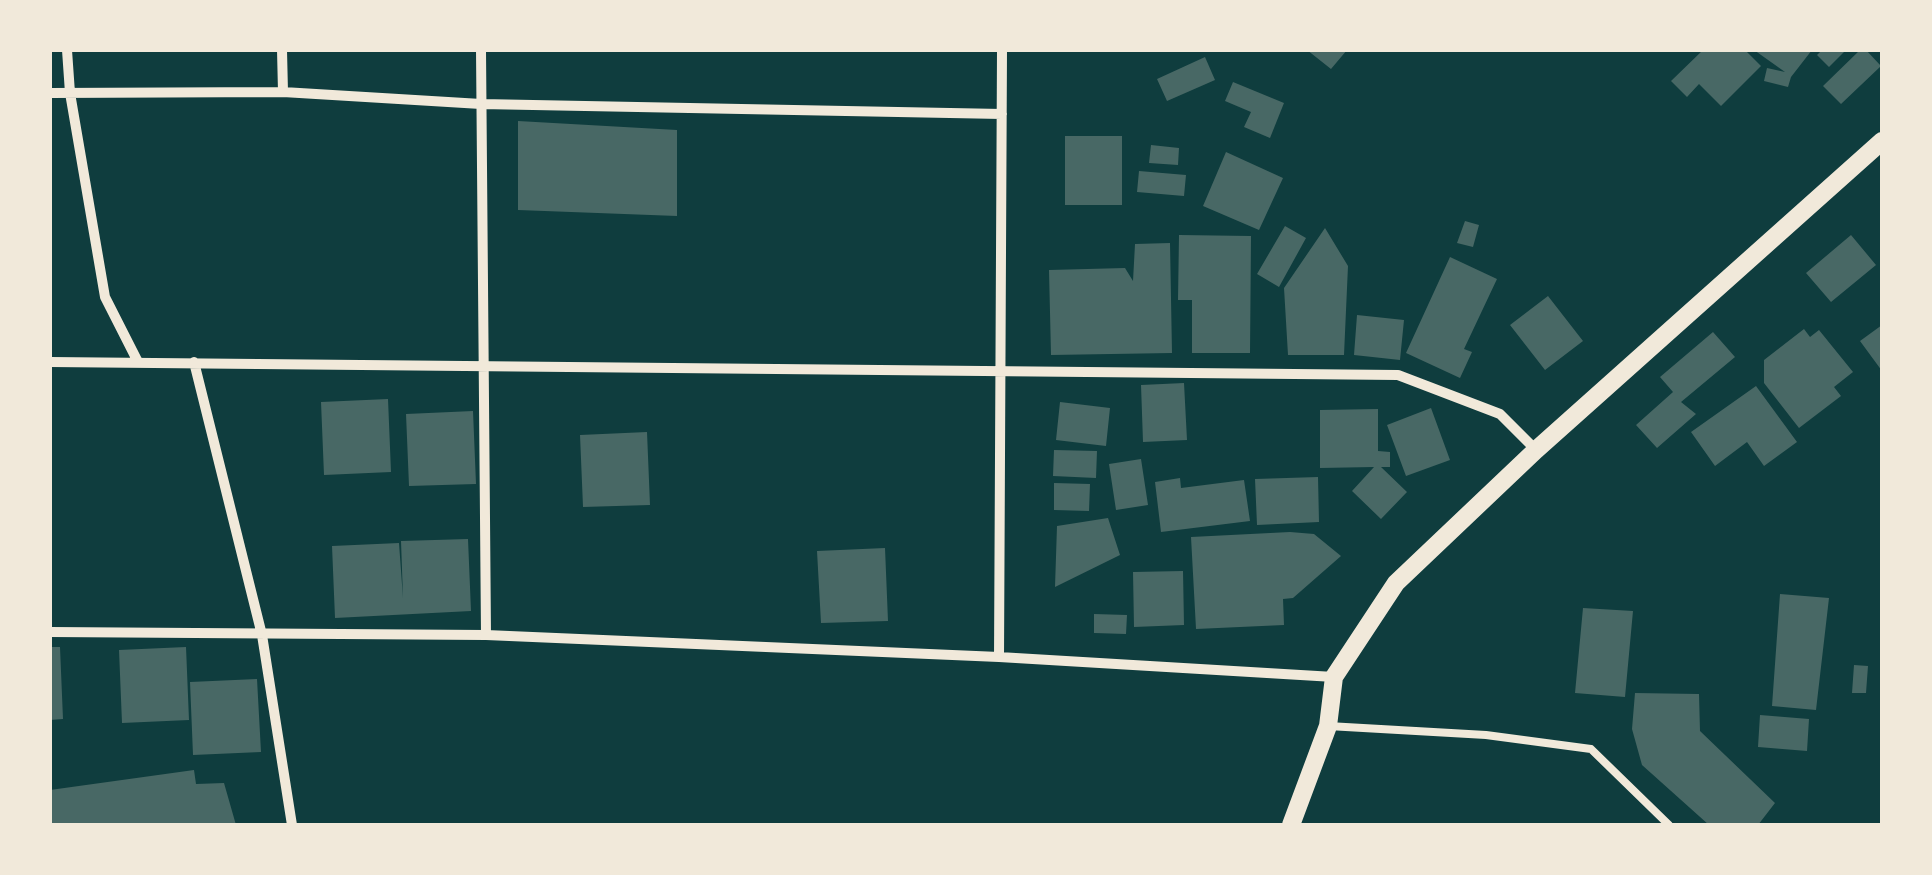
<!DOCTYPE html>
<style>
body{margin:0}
#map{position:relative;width:1932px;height:875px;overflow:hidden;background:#0f3d3e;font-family:"Alegreya Sans",sans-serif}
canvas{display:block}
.frame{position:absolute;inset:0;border:52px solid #f1e9da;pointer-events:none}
</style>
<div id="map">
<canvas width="1932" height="875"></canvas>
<div class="frame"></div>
</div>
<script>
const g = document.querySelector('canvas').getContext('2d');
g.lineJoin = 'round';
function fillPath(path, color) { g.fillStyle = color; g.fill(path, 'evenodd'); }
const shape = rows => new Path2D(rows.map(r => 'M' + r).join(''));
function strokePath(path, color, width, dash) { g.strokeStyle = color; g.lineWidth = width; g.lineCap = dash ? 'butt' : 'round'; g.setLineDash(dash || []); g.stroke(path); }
fillPath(shape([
 [1307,50,1347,50,1331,69],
 [1703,50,1745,50,1761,66,1721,106,1699,84,1687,97,1671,81],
 [1754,50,1812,50,1791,77,1788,87,1764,81,1767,68,1785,72],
 [1822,50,1846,50,1829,67,1817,55],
 [1860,50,1866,50,1881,66,1841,104,1823,86],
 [1205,57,1215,80,1167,101,1157,79],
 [1233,82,1284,103,1270,138,1244,127,1251,112,1225,101],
 [518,121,677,130,677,216,518,210],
 [1065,136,1122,136,1122,205,1065,205],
 [1151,145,1179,148,1178,165,1149,163],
 [1226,152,1283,178,1259,230,1203,206],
 [1139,171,1186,175,1184,196,1137,192],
 [1465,221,1479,225,1473,247,1457,243],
 [1285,226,1306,238,1279,287,1257,274],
 [1325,228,1348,266,1344,355,1288,355,1284,288],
 [1179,235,1251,236,1250,353,1192,353,1192,300,1178,300],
 [1851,235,1876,265,1831,302,1806,273],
 [1170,243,1172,353,1051,355,1049,270,1125,268,1133,281,1135,244],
 [1450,257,1497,279,1464,349,1472,352,1460,378,1406,353],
 [1548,296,1583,341,1545,370,1510,325],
 [1357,315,1404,320,1400,360,1354,355],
 [1882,325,1882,371,1860,341],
 [1804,329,1810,337,1819,330,1853,372,1834,387,1841,396,1799,428,1764,383,1764,360],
 [1713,332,1735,357,1681,402,1696,414,1657,448,1636,425,1673,392,1660,377],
 [1184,383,1187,440,1143,442,1141,385],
 [1756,386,1797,442,1764,466,1747,442,1715,466,1691,432],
 [388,399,391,472,324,475,321,402],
 [1060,402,1110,408,1106,446,1056,440],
 [1431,408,1450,460,1406,476,1387,425],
 [1378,409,1378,451,1390,452,1390,467,1381,467,1407,492,1381,519,1352,491,1374,467,1320,468,1320,410],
 [473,411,476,484,409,486,406,414],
 [647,432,650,505,583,507,580,435],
 [1054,450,1097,451,1096,478,1053,476],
 [1141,459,1148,505,1116,510,1109,464],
 [1318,477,1319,522,1257,525,1255,479],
 [1180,478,1181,488,1244,480,1250,521,1161,532,1155,482],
 [1054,483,1090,484,1089,511,1054,510],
 [1108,518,1120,555,1055,587,1057,526],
 [1290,532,1314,534,1341,556,1293,598,1283,599,1284,625,1196,629,1191,537],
 [468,539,471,611,335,618,332,546,399,543,403,598,401,541],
 [885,548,888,621,821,623,817,551],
 [1183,571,1184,625,1134,627,1133,572],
 [1780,594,1829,598,1816,710,1772,706],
 [1583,608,1633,611,1625,697,1575,693],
 [1094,614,1127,615,1126,634,1094,633],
 [50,647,60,647,63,719,50,720],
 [186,647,189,720,122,723,119,650],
 [1854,665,1868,666,1866,693,1852,693],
 [257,679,261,752,193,755,190,682],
 [1635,693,1699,694,1700,731,1775,803,1758,825,1709,825,1642,765,1632,729],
 [1760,715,1809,719,1807,751,1758,747],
 [194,770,196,784,224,783,236,825,50,825,50,790]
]), '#486865');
strokePath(shape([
 [1328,726,1486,735,1591,749,1669,825]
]), '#f1e9da', 8);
strokePath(shape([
 [67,50,70,93,105,297,138,362],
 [282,50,283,92],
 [481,50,486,635],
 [50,93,283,92,481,104,1002,114],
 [50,362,1398,375,1500,414,1536,450],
 [194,362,262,635,292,825],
 [50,632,486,635,999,657,1334,677],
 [999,657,1002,50]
]), '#f1e9da', 10);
strokePath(shape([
 [1291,825,1328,726,1334,677,1396,583,1536,450,1882,141]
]), '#f1e9da', 18);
</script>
